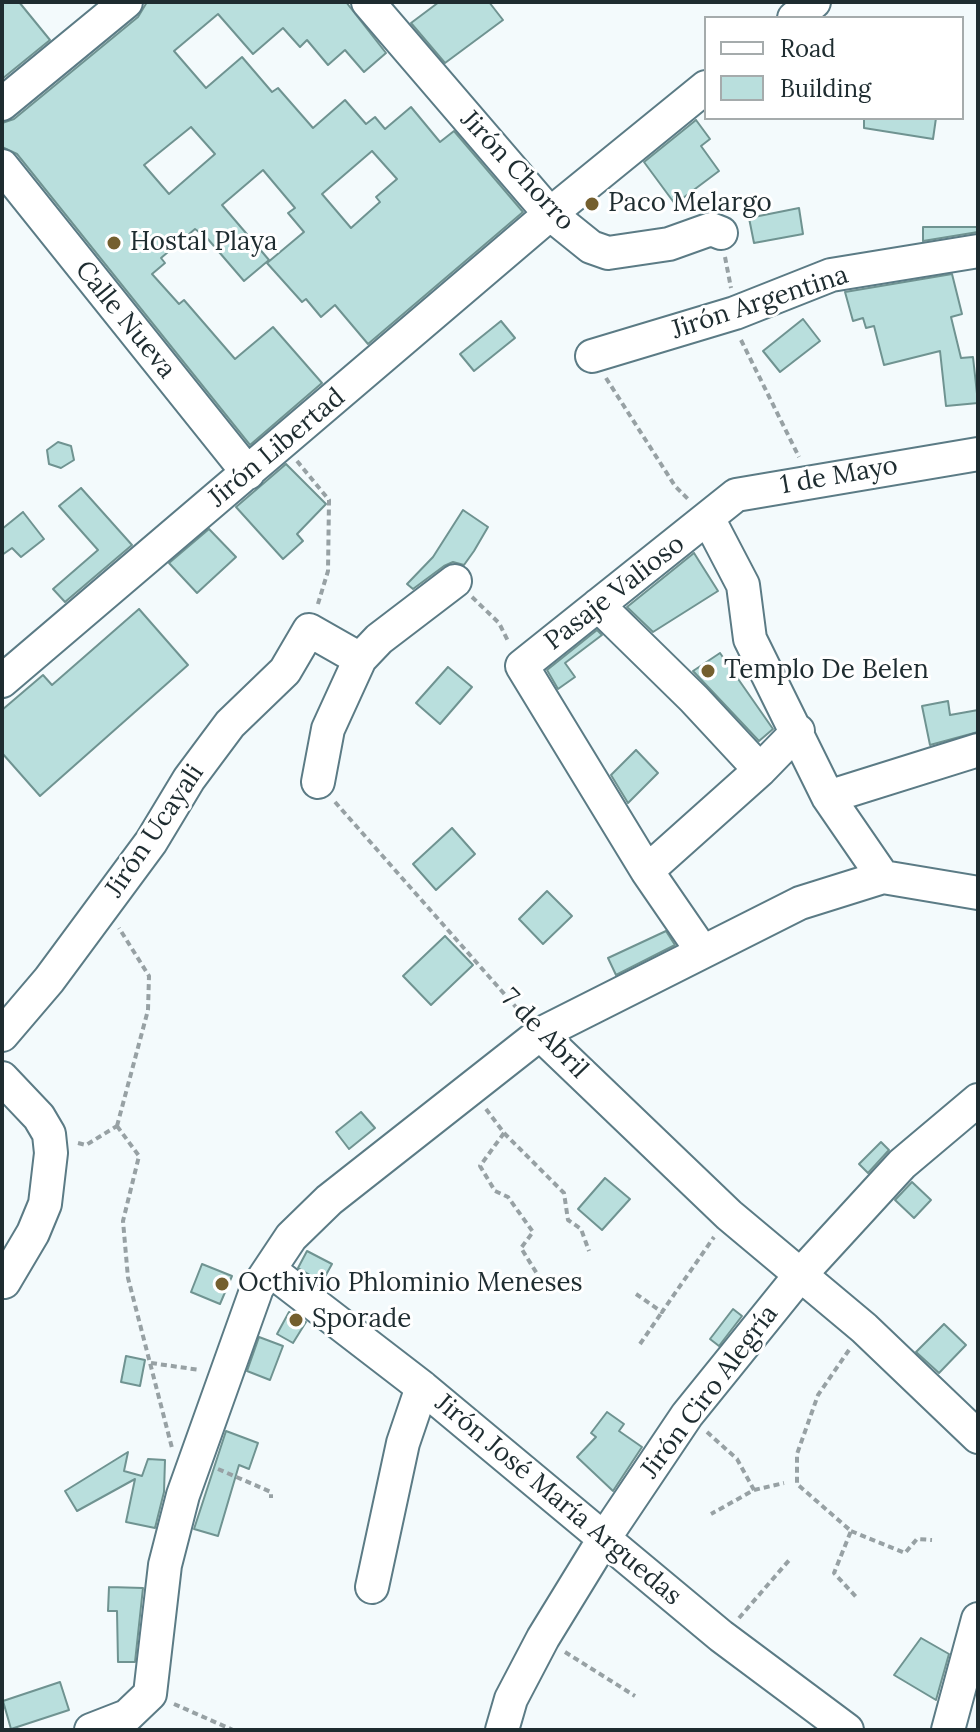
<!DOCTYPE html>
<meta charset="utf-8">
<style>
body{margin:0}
#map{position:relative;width:980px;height:1732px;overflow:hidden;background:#f3fafc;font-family:Lora,serif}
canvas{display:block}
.frame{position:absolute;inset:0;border:4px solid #1e2c30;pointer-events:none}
.legend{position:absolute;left:704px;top:16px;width:260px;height:104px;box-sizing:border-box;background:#fff;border:2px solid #a5abac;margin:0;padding:10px 14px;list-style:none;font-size:24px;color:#1e2c30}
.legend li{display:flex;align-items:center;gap:16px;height:40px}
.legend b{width:40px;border:2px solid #a5abac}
</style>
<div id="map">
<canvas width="980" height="1732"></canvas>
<div class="frame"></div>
<ul class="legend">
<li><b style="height:10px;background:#fff"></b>Road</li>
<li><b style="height:22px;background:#b9dfdd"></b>Building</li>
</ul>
</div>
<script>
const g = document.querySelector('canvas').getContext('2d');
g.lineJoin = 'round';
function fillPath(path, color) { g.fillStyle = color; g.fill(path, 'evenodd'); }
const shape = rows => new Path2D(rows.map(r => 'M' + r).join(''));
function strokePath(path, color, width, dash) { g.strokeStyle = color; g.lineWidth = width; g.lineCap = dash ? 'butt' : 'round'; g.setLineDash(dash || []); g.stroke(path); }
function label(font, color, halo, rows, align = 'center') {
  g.font = font + ' Lora,serif'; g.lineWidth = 6; g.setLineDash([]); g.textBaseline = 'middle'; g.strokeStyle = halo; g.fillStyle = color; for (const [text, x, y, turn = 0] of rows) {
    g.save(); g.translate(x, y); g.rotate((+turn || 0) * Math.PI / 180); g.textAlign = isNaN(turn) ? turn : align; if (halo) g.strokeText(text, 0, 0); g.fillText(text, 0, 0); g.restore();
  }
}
const building = shape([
 [2,2,19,2,50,40,2,79,2,2],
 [147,2,346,2,386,53,364,72,345,50,328,65,307,40,300,47,283,28,253,54,218,14,174,51,206,88,242,57,272,92,278,88,313,128,345,100,366,124,375,117,385,129,411,107,440,142,454,131,523,212,368,344,335,305,321,317,306,299,302,302,267,263,304,232,288,213,295,208,263,170,222,205,269,260,244,281,207,238,195,229,161,258,165,263,152,274,179,304,184,300,235,359,273,327,322,383,250,445,17,154,2,147,2,123,14,119,138,17,147,2],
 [191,127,215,154,169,194,144,165,191,127],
 [372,151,397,179,376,197,380,202,351,228,322,194,372,151],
 [439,2,489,2,503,20,445,63,411,23,439,2],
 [864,118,936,118,933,139,864,128,864,118],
 [696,120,710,139,701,146,719,171,675,204,644,162,696,120],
 [799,208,803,234,754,243,749,218,799,208],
 [923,227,978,227,978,232,923,241,923,227],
 [952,274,962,314,951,317,961,358,973,357,978,403,946,406,940,351,884,365,874,326,866,328,863,318,853,321,845,292,952,274],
 [803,319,820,341,780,372,763,351,803,319],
 [501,321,515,338,474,371,460,354,501,321],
 [58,442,71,446,74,460,61,468,49,464,47,450,58,442],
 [286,464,326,504,297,534,303,541,283,559,236,507,286,464],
 [81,488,132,545,65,602,53,589,98,550,59,506,81,488],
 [463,510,488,527,474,551,464,565,453,562,444,566,413,589,407,584,433,557,463,510],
 [23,512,44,539,21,557,12,548,2,555,2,529,23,512],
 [209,529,236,557,197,593,169,563,209,529],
 [694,553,718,591,653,632,627,607,694,553],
 [139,609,188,665,40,796,2,753,2,710,43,675,52,685,139,609],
 [597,630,602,635,565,663,575,677,558,689,547,670,597,630],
 [720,653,773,729,759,741,693,671,720,653],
 [448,667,472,687,440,724,416,703,448,667],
 [948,701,950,715,978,710,978,732,930,745,922,706,948,701],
 [636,750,658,773,628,803,611,775,636,750],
 [452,828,475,854,436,890,413,864,452,828],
 [547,891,572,916,543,944,519,919,547,891],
 [666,931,675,945,616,975,608,958,666,931],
 [445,936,473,965,431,1005,403,976,445,936],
 [361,1112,375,1128,349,1149,336,1132,361,1112],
 [881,1142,889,1150,868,1173,859,1164,881,1142],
 [605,1178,630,1199,602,1230,578,1209,605,1178],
 [912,1182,931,1200,914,1218,895,1200,912,1182],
 [307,1251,332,1264,322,1282,298,1268,307,1251],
 [202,1264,232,1276,220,1304,191,1292,202,1264],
 [733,1309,742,1316,719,1346,710,1339,733,1309],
 [289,1312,306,1322,293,1343,277,1334,289,1312],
 [944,1324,966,1345,939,1373,916,1352,944,1324],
 [259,1337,283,1346,270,1380,247,1371,259,1337],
 [126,1356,145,1360,140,1386,121,1382,126,1356],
 [607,1412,624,1424,619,1431,642,1447,613,1491,577,1457,596,1437,591,1433,607,1412],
 [226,1431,258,1443,249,1469,239,1465,218,1536,194,1529,226,1431],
 [128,1452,124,1471,142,1476,148,1459,165,1460,164,1492,155,1528,126,1522,135,1479,77,1511,65,1491,128,1452],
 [109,1587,143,1588,135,1662,118,1662,117,1611,108,1611,109,1587],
 [921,1638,949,1654,936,1700,894,1675,921,1638],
 [60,1682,69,1710,11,1729,3,1701,60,1682]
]);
fillPath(building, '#b9dfdd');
strokePath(building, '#6f9391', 2);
const minor = shape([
 [368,2,550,214,591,247,608,253,669,244,711,229,721,233],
 [794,18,814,2],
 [2,104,126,2],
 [2,166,248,473],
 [592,356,735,313,831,275,978,251],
 [708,518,743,585,750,639,828,797,883,877],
 [598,605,694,699,760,770],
 [2,681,550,214,706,87],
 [318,782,328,729,360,659,379,639,455,581],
 [828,797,978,750],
 [647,871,760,770,798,731],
 [702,951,647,871,522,666,736,495,978,454],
 [540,1034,729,1215,864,1328,978,1437],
 [2,1035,49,980,151,842,189,779,230,724,285,671,309,630,360,659],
 [2,1078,39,1117,49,1134,51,1153,45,1204,33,1233,4,1282],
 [270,1270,422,1387,721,1636,847,1730],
 [372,1587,403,1443,422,1387],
 [91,1730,127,1716,150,1694,165,1565,183,1495,257,1288,291,1237,329,1200,540,1034,800,903,883,877,978,893],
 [502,1730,511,1699,543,1638,605,1537,687,1415,801,1274,902,1164,978,1100],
 [948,1730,978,1619]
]);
strokePath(minor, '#5b7b85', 36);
strokePath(shape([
 [725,257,731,288],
 [741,340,799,457],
 [606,378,675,486,689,500],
 [297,461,329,500,328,571,317,607],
 [472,597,499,623,509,643],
 [335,802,522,1014],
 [486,1109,504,1133,480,1166,495,1191,508,1197,533,1232,521,1248,549,1293],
 [117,1126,139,1156,123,1221,128,1278,172,1448],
 [117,1126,148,1010,149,976,119,928],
 [504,1133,564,1193,568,1220,581,1229,589,1251],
 [78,1143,86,1145,117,1126],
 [636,1294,662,1312,714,1237],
 [640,1344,662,1312],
 [849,1350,818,1395,797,1454,797,1484,851,1531,834,1573,858,1599],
 [151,1363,200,1370],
 [707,1432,737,1459,754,1490,711,1514],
 [218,1469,271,1492,271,1498],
 [754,1490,784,1483],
 [851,1531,905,1553,917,1539,932,1540],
 [739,1618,791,1558],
 [565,1652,635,1696],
 [174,1704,233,1730]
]), '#97a1a4', 4, [6, 4]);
strokePath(minor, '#fff', 32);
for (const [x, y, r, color] of [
 [592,204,8,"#745f2e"],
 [114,243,8,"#745f2e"],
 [708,671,8,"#745f2e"],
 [222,1284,8,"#745f2e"],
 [296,1320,8,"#745f2e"]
]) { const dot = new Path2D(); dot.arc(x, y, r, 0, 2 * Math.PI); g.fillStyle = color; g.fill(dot); strokePath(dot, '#fff', 3); }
label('26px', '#1e2c30', '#fff', [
 ["Jirón Chorro",517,171,47],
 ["Jirón Argentina",760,303,-18],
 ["Calle Nueva",125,320,51],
 ["Jirón Libertad",277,448,-40],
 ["1 de Mayo",839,476,-10],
 ["Pasaje Valioso",615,593,-38],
 ["Jirón Ucayali",155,831,-56],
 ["7 de Abril",544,1034,46],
 ["Jirón Ciro Alegría",710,1392,-53],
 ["Jirón José María Arguedas",558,1500,40]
]);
label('26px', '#1e2c30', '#fff', [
 ["Paco Melargo",608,204],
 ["Hostal Playa",130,243],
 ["Templo De Belen",724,671],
 ["Octhivio Phlominio Meneses",238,1284],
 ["Sporade",312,1320]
], 'left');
</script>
